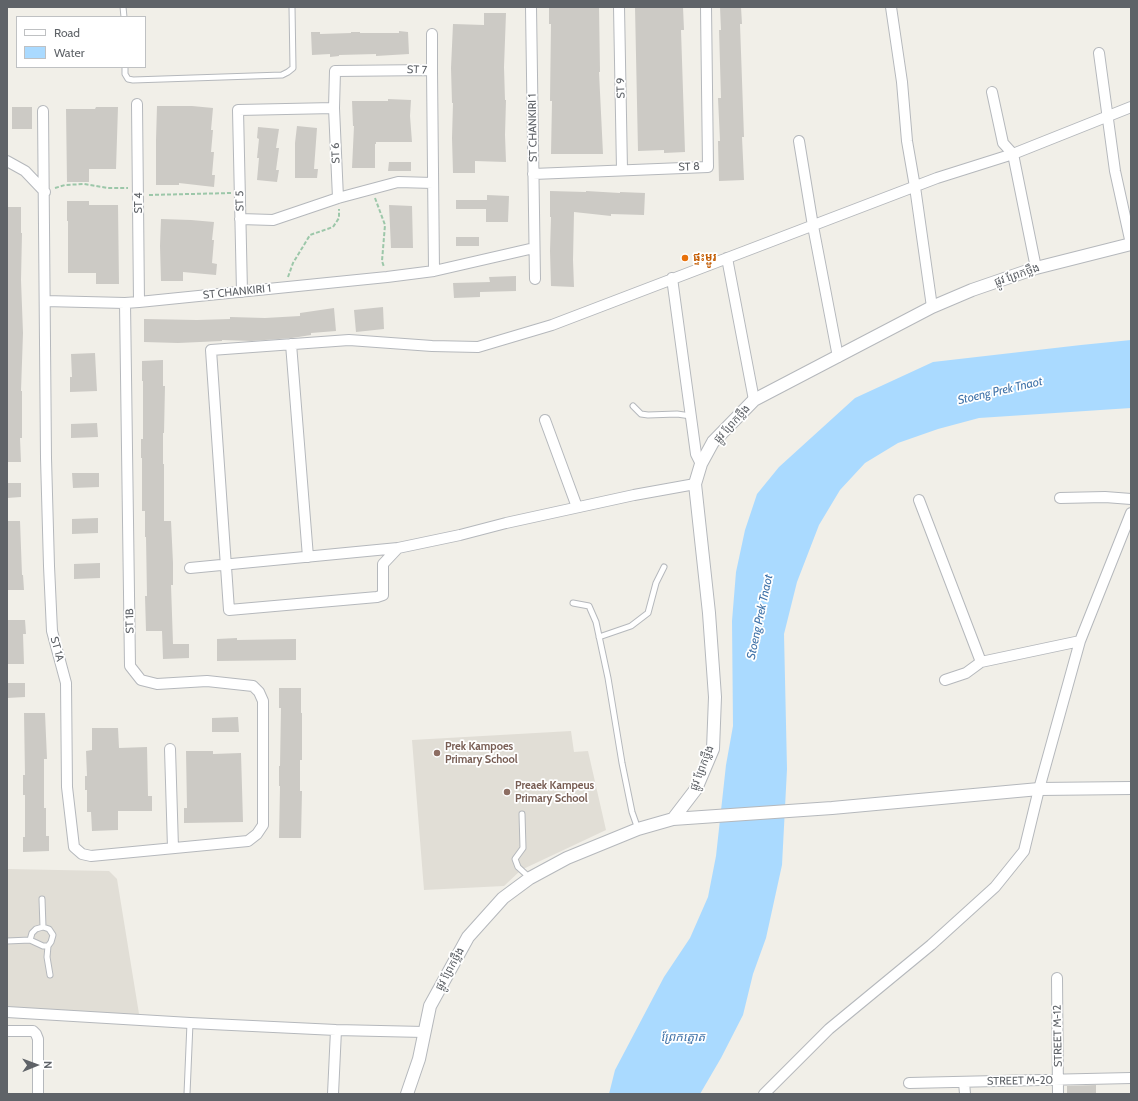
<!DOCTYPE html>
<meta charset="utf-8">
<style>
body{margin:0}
#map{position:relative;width:1138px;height:1101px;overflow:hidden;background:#f1efe8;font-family:Cabin,sans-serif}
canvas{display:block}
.frame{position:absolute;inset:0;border:8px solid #5f6368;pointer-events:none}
.legend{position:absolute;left:16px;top:16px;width:130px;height:52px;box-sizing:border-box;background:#fff;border:1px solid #bfc1c3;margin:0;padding:5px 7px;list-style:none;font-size:12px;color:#5f6368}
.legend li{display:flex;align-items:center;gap:8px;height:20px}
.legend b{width:20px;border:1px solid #bfc1c3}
.north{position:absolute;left:16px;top:1045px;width:40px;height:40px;-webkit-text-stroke:3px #fff;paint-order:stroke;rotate:89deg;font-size:11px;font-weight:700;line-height:16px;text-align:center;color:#5f6368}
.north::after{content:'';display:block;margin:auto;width:14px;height:18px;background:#5f6368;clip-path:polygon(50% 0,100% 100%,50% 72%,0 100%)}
</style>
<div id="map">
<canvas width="1138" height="1101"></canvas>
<div class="frame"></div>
<ul class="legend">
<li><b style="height:5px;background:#fff"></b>Road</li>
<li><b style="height:11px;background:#aadaff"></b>Water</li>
</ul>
<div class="north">N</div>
</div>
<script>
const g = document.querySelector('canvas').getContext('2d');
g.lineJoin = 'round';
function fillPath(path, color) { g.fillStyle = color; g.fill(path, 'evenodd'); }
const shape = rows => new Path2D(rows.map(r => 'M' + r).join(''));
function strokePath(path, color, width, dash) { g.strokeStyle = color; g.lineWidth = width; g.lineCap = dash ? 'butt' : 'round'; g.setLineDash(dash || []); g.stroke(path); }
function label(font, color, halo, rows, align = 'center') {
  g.font = font + ' Cabin,"Noto Sans Khmer",sans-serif'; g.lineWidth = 3.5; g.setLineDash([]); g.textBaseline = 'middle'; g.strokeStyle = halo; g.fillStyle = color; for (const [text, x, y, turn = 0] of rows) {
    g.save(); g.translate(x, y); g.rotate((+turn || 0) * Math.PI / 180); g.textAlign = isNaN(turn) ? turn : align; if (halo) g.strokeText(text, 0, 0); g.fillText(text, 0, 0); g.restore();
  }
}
fillPath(shape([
 [571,731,574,752,588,751,606,830,521,870,504,886,424,890,412,740],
 [7,869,109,871,117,879,140,1020,7,1016]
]), '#e1ded6');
fillPath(shape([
 [1131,340,1131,408,979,418,938,429,898,443,865,463,840,490,819,525,797,582,784,634,787,769,782,865,766,938,753,974,743,1015,721,1058,700,1094,609,1094,615,1070,664,977,690,938,708,897,716,856,726,765,733,726,732,621,736,572,745,530,757,494,779,467,855,398,933,362,1081,345]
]), '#aadaff');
fillPath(shape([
 [549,7,599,7,600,72,599,72,603,154,551,154,552,101,550,101,551,24,549,24],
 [635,7,683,7,684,30,681,30,685,152,664,153,664,150,638,151],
 [720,7,741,7,742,24,740,24,744,137,742,137,744,180,719,181,718,141,720,141,718,98,721,98,719,30,721,30],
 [484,13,506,13,504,67,505,100,506,100,505,135,506,162,475,161,475,173,453,173,452,138,453,103,452,103,451,68,453,24,484,25],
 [399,31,408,32,409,54,376,56,376,54,339,55,339,56,330,57,330,54,312,55,311,32,320,32,320,34,351,33,351,32,360,32,360,33,399,33],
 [388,99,411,100,410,116,412,142,376,142,376,144,375,144,375,168,352,168,354,126,353,126,352,101,388,101],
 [157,106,192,106,213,108,211,130,213,130,211,152,214,152,212,175,215,175,214,187,179,183,179,185,156,185,156,140],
 [12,107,32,107,32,129,12,129],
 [96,107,118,107,116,169,89,169,89,182,67,182,66,109,95,109],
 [297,126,317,128,314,169,318,169,317,178,295,178,295,143],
 [258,127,279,129,276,148,279,148,276,170,279,170,277,182,257,180,259,158,257,158,259,139,257,138],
 [389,162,411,162,411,171,388,171],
 [550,191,586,192,586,191,620,193,620,192,645,193,644,215,611,214,611,216,574,212,573,260,574,287,551,286,550,251,551,217,550,217],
 [487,195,509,196,508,222,486,222,486,209,456,209,456,200,487,200],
 [67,201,89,201,89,205,118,205,119,284,96,284,96,273,68,273,68,221,67,221],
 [389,205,412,206,413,248,391,248],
 [7,207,21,207,21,233,22,233,21,280,23,333,21,391,22,391,22,438,20,438,21,462,7,462],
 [161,219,191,220,214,222,212,240,214,240,212,263,217,264,216,275,183,272,183,281,161,281,160,246],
 [456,237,479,237,479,246,456,246],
 [516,276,516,291,480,292,480,297,454,298,453,283,490,282,489,277],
 [383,307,384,329,356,332,354,310],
 [334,308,336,331,311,333,311,335,292,338,251,341,222,340,222,341,178,343,144,342,144,319,197,320,230,319,230,317,265,318,300,316,300,313],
 [95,353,97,391,70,392,70,377,72,377,71,354],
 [163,360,163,386,165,386,164,433,163,433,163,464,164,464,164,521,171,521,173,563,173,585,171,585,173,644,189,644,189,658,163,659,162,631,146,631,145,596,147,596,146,537,145,537,145,511,142,511,142,458,141,458,141,439,143,439,143,381,142,381,142,361],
 [97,423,98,437,71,438,71,424],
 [72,473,99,473,99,487,73,488],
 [7,483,21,483,21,497,7,498],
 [98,518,98,533,72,534,72,519],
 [7,521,20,521,22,575,23,575,24,590,7,590],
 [100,563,100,578,74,579,74,564],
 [7,620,25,620,26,634,23,634,24,664,7,664],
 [237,638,237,640,296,639,296,660,217,661,217,639],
 [7,683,25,683,25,697,7,698],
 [279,688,301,688,301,713,302,713,302,760,300,760,300,791,302,791,301,838,279,838,280,786,279,786,279,766,280,766,281,708,279,708],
 [24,713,45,713,47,759,44,759,44,808,46,808,46,836,49,836,49,851,23,852,23,837,25,837,25,795,23,795,23,775,25,775],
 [238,717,239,732,212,732,212,718],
 [92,728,118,728,119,748,147,747,148,796,152,796,152,811,118,811,118,830,92,831,91,812,87,812,87,790,85,790,85,776,87,776,86,751,92,750],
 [186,751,213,751,213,754,241,753,243,822,184,823,184,808,187,808],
 [1096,1085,1096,1094,1067,1094,1067,1086]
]), '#cccac5');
const service = shape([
 [123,7,124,17],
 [125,67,125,74,128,79,133,80,282,75,288,72,293,68,292,7],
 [633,406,641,414,648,415,677,414,691,416],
 [573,603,589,606,596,622,608,678,622,763,632,812,638,829],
 [599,637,631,626,648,613,656,583,664,567],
 [522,814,523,848,515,859,518,867,530,878],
 [42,899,43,927],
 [7,941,30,940,43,946,48,946,51,942,53,935,49,929,43,927,36,929,32,933,30,940],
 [48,946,47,957,50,975],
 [187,1094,190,1023]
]);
const minor = shape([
 [531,7,535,279],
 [619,7,622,170],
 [891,7,902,82,907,141,915,187,932,307],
 [432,34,432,70],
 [1099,53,1115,171,1131,244],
 [992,92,1003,143,1013,154,1036,268],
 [137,104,139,302],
 [334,108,338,198],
 [43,111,46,458,49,566,52,631,66,683,67,787,74,847,82,854,91,856,248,841,257,834,263,825,263,701,259,692,253,686,207,681,157,684,141,680,130,666,125,303],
 [799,141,813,226,838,357],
 [7,161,25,171,45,192],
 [533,174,708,167,706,7],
 [240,219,273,220,338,198,398,182,433,183],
 [727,258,754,400],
 [672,278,696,454,701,464],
 [242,292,238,110,334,108,335,71,432,70,434,271],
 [45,301,125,303,139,302,387,277,434,271,534,248],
 [291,344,308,557],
 [545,420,577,507],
 [695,484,634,495,506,523,460,535,398,548,383,564,383,595,377,597,229,610,211,350,349,340,432,346,478,347,552,325,937,178,1013,154,1131,107],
 [1060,498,1105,497,1131,499],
 [919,500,981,662],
 [190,568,398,548],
 [945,680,966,673,981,662,1080,641],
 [170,749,173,848],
 [1057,978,1058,1094],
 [7,1012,190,1023,336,1030,424,1032],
 [7,1031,33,1031,36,1034,38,1039,38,1094],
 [964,1082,965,1094],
 [909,1083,1131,1078],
 [333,1094,336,1030],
 [764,1094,829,1029,931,945,995,887,1024,851,1039,789,1080,641,1131,513]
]);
const tertiary = shape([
 [673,819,696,789,713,749,715,697,709,613,695,484,701,464,713,442,754,400,932,307,972,290,1036,268,1131,244],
 [407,1094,419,1059,430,1006,468,937,503,898,530,878,567,858,638,829,673,819,832,808,1039,789,1131,788]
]);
strokePath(service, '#b5b8bc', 7);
strokePath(minor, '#b5b8bc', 12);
strokePath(tertiary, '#b5b8bc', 14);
strokePath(shape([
 [55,188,65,185,84,184,108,188,128,188],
 [149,195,231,193],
 [375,198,385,225,382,261,384,267],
 [288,277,293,263,310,235,333,227,339,218,339,209]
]), '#9cc7a9', 2, [4, 2]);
strokePath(service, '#fff', 5);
strokePath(minor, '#fff', 10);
strokePath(tertiary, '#fff', 12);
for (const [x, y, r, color] of [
 [685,258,4,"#e8710a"],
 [437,753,4,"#8d6e63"],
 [507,792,4,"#8d6e63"]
]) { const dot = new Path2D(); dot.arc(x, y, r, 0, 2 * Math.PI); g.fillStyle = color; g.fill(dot); strokePath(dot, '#fff', 1.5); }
label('11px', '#5f6368', '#fff', [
 ["ST 7",417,70,2],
 ["ST 9",621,88,-91],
 ["ST CHANKIRI 1",533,128,-91],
 ["ST 6",336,153,-92],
 ["ST 8",689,167,-2],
 ["ST 5",240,201,-91],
 ["ST 4",139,203,-90],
 ["ផ្លូវ ព្រែកថ្លឹង",1017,275,-19],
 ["ST CHANKIRI 1",237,292,-6],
 ["ផ្លូវ ព្រែកថ្លឹង",732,424,-47],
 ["ST 1B",130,621,-91],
 ["ST 1A",57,649,75],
 ["ផ្លូវ ព្រែកថ្លឹង",702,768,-68],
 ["ផ្លូវ ព្រែកថ្លឹង",450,969,-61],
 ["STREET M-12",1058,1036,-91],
 ["STREET M-20",1020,1081,-1]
]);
label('bold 11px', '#c56008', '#fff', [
 ["ផ្ទះម្ជូរ",693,258]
], 'left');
label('bold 11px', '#785e54', '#fff', [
 ["Prek Kampoes",445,747],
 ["Primary School",445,760],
 ["Preaek Kampeus",515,786],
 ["Primary School",515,799]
], 'left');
label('italic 12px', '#4174aa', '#fff', [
 ["Stoeng Prek Tnaot",1000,391,-13],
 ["Stoeng Prek Tnaot",760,617,-78],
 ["ព្រែកត្នោត",683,1037]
]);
</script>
